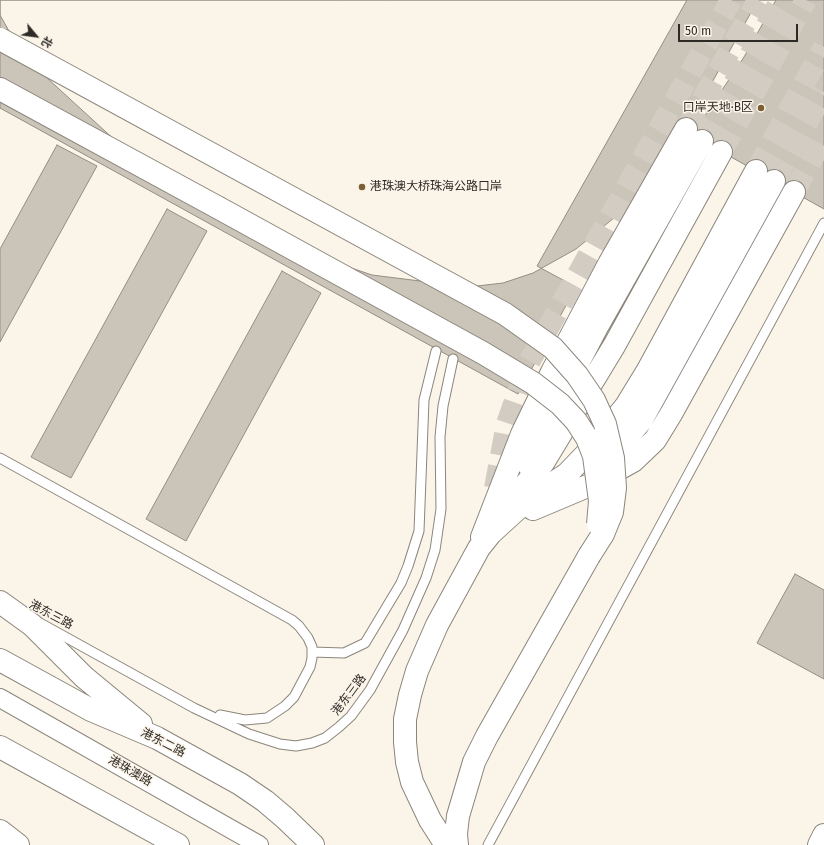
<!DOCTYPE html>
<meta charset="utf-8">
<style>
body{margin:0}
#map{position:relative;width:824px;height:845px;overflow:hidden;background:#fbf4e9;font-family:"Fira Sans","Noto Sans SC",sans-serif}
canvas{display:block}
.north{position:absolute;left:16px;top:16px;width:40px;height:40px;-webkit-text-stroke:3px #fbf4e9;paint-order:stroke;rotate:119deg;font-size:11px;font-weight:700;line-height:16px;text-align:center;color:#2d2a26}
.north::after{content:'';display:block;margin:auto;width:14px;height:18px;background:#2d2a26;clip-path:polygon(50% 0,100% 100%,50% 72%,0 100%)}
.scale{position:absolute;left:678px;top:24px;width:120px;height:18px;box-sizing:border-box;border:2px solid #2d2a26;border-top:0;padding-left:5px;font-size:12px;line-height:14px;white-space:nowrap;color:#2d2a26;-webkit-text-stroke:3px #fbf4e9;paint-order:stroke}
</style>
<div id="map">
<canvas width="824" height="845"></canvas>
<div class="north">北</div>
<div class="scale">50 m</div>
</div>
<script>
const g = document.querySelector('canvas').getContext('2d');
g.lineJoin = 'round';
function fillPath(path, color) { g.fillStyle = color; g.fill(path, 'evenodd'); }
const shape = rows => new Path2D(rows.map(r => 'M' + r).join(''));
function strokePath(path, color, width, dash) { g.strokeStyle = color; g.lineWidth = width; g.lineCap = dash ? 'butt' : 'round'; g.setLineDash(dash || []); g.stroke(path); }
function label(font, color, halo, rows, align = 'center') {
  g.font = font + ' "Fira Sans","Noto Sans SC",sans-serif'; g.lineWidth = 3; g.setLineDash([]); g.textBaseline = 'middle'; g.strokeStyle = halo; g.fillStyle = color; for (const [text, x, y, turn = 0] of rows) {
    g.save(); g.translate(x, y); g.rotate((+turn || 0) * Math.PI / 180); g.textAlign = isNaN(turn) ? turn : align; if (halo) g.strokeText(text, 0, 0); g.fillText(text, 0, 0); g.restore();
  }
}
const building = shape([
 [0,0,776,0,744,57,708,111,688,139,631,204,576,249,533,273,503,283,468,287,372,275,307,253,141,164,23,56,0,15,0,0],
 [0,0,687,0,537,266,576,287,518,394,0,108,0,0],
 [758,0,824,0,824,209,706,143,698,137,693,126,700,104,758,0],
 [57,145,97,166,0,342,0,249,57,145],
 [167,209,207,231,71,478,31,457,167,209],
 [282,271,321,293,186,541,146,519,282,271],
 [795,574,824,590,824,679,757,643,795,574]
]);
fillPath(building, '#cac4b9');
strokePath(building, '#938d83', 1);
strokePath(shape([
 [686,129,758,0],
 [702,141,781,0],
 [721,152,806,0],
 [756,171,824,47],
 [774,181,824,92],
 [794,192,824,137],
 [495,488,507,424,528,364,731,0]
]), '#d2ccc2', 22, [22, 11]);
const lane = shape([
 [0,458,292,620,299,626,308,638,312,647,312,658,310,667,294,697,285,706,267,718,245,720,220,715],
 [40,623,194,708,249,734,280,744,296,746,312,743,325,738,339,727,351,716,370,690,403,630,426,578,435,550,441,509,440,437,443,406,453,359],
 [312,652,344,653,365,643,401,583,408,566,419,531,424,400,436,351],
 [488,845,824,223]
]);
const street = shape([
 [0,698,259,845]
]);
const secondary = shape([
 [0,89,217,207],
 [457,845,456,834,458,816,474,762,487,736,589,556]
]);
const highway = shape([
 [596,460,625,440,641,421,774,181],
 [529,466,543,430,598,325,702,141],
 [507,507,543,463,614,346,721,152],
 [533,509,590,485,633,461,655,440,671,414,794,192],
 [482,537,522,434,552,372,609,264,686,129],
 [0,602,32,625,84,677,141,724],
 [0,660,91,710,157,738,240,784,265,801,285,818,313,845],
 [0,747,178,845],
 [0,831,18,845],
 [446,845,430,820,412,782,407,762,405,742,405,719,410,695,417,671,437,625,479,548,491,533,525,502,567,474,593,447,626,406,648,370,756,171],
 [819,845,824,835]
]);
strokePath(lane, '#8b857b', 11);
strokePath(street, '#8b857b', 20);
strokePath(secondary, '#8b857b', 24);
strokePath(highway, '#8b857b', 24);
strokePath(lane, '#fff', 9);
strokePath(street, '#fff', 18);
strokePath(secondary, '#fff', 22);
strokePath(highway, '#fff', 22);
const secondaryBridge = shape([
 [0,39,505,314,553,348,577,375,594,400,605,424,613,458,615,488,612,512,603,534,589,556],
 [217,207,483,353,533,383,560,404,576,421,587,438,594,456,600,501,598,524]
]);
strokePath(secondaryBridge, '#8b857b', 24, []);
strokePath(secondaryBridge, '#fff', 22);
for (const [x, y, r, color] of [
 [761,108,4,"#7a6032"],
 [362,187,4,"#7a6032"]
]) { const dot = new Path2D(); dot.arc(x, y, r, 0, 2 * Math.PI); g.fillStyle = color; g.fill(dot); strokePath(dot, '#fbf4e9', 1.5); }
label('12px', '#2d2a26', '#fbf4e9', [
 ["口岸天地·B区",753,108],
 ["港珠澳大桥珠海公路口岸",370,187,"left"]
], 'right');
label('12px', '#2d2a26', '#fbf4e9', [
 ["港东三路",51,615,28],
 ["港东三路",349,695,-53],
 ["港东二路",163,743,27],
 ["港珠澳路",130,771,30]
]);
</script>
